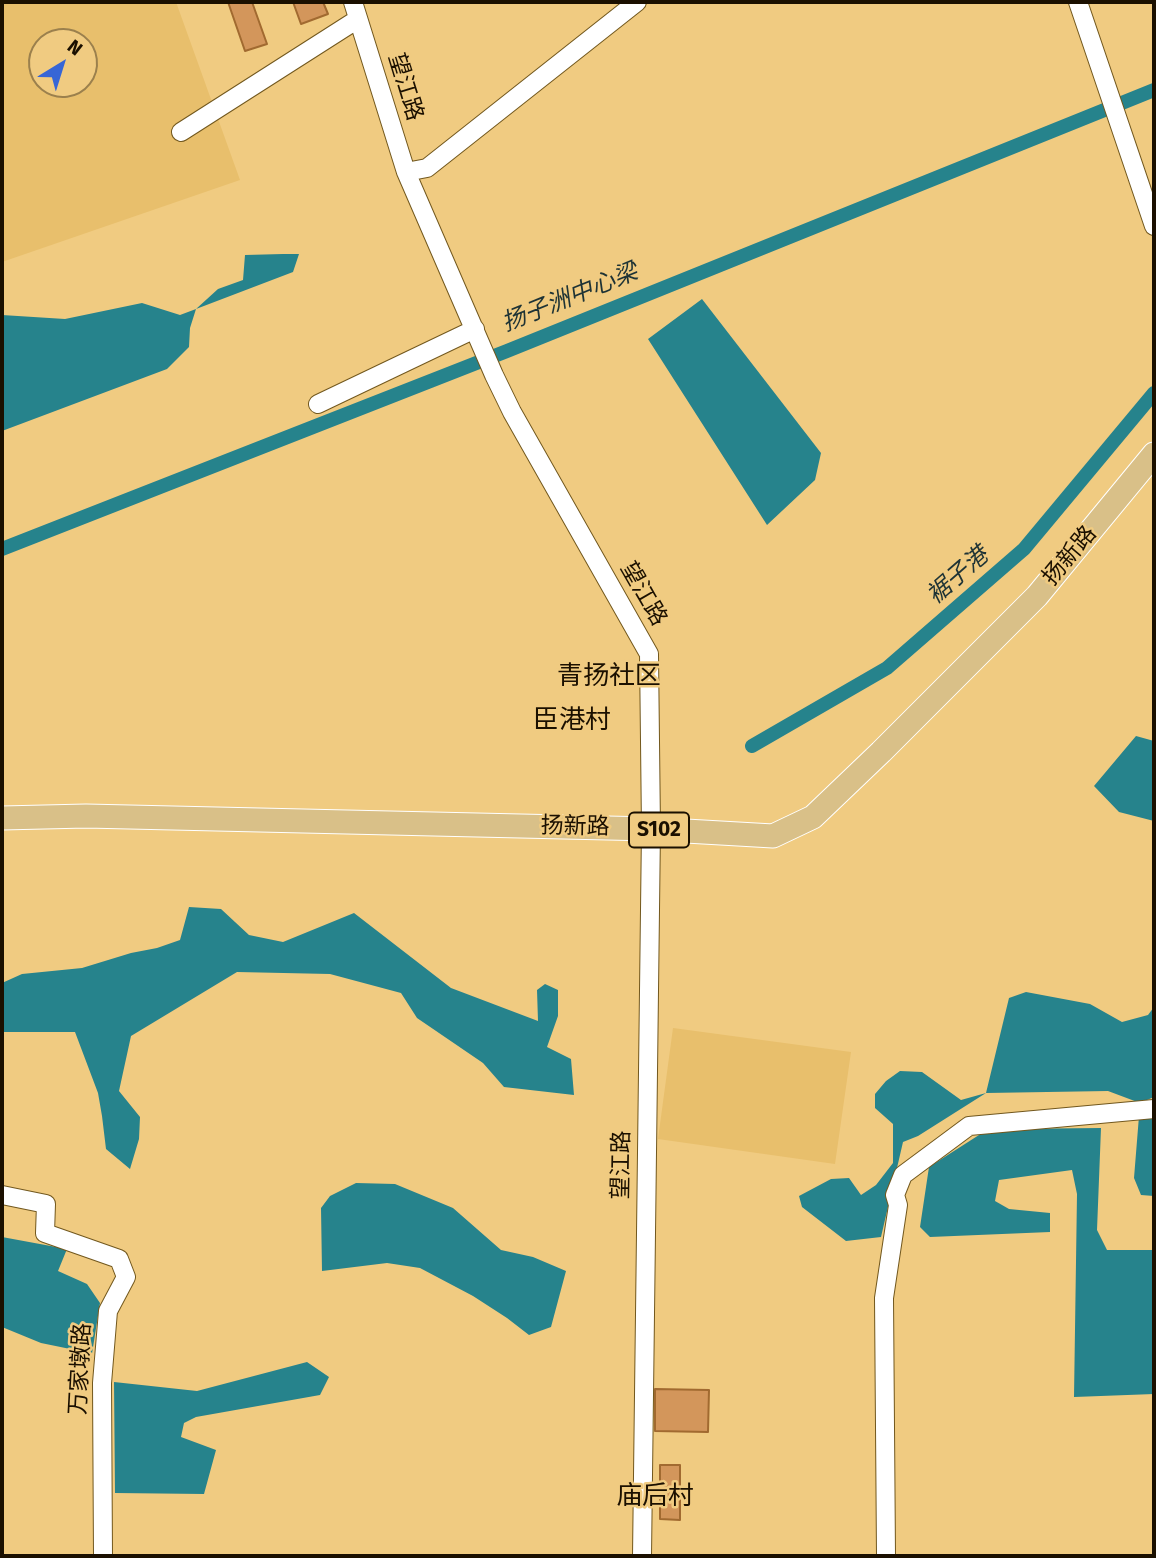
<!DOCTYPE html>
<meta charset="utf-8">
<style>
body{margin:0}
#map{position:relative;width:1156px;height:1558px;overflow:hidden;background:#f0cb81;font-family:"Fira Sans",sans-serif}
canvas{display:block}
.frame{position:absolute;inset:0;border:4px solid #1b1000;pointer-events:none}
.north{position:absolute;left:28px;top:28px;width:70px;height:70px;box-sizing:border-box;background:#f0cb81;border:2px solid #9b804d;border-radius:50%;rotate:38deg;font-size:19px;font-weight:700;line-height:28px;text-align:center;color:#1b1000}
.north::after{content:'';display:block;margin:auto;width:24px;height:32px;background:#3766d6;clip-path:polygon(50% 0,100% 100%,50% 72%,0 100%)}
</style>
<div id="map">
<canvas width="1156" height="1558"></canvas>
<div class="frame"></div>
<div class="north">N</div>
</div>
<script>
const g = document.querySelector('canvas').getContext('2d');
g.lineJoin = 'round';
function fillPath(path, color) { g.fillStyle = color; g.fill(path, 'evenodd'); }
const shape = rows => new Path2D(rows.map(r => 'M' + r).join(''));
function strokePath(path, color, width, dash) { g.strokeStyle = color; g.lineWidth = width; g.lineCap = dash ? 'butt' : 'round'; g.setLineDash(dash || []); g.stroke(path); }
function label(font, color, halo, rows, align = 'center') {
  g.font = font + ' "Fira Sans","Noto Sans SC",sans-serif'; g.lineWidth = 5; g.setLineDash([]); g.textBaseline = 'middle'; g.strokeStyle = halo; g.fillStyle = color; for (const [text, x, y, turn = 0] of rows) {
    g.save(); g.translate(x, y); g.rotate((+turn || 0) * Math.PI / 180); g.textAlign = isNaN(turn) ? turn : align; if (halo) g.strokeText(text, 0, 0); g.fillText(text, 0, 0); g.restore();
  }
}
fillPath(shape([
 [2,2,176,2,240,180,2,262],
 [42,42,84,42,84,84,42,84],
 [673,1028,851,1052,835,1164,658,1139]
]), '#e8bf6c');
fillPath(shape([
 [283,254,299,254,293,272,196,309,190,328,189,347,167,369,2,431,2,315,65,319,142,303,180,315,196,309,218,289,243,280,245,255],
 [702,299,821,453,815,480,767,525,648,339],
 [1136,736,1154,741,1154,821,1119,812,1094,786],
 [189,907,221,909,249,935,283,942,354,913,451,988,538,1021,537,990,545,984,558,990,558,1016,547,1047,571,1059,574,1095,504,1087,483,1063,417,1018,401,993,330,974,237,972,131,1036,119,1091,140,1117,139,1139,130,1169,106,1149,102,1116,98,1093,75,1032,2,1032,2,983,22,974,82,968,131,953,157,948,180,940],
 [1026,992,1090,1004,1122,1022,1148,1015,1154,1007,1154,1056,1152,1062,1154,1097,1140,1103,1108,1091,986,1093,918,1136,903,1142,881,1237,846,1241,802,1207,799,1196,831,1179,849,1178,861,1195,876,1185,893,1163,893,1124,875,1108,875,1094,886,1081,900,1071,922,1072,961,1100,986,1093,1009,998],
 [1139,1116,1151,1118,1154,1122,1154,1196,1141,1195,1134,1178],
 [1101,1128,1097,1230,1107,1250,1154,1250,1154,1394,1074,1397,1077,1194,1072,1170,999,1180,995,1201,1009,1209,1050,1213,1050,1232,930,1237,920,1227,929,1167,979,1135,1001,1129],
 [356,1183,395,1184,453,1208,501,1250,533,1257,566,1271,551,1327,529,1335,507,1318,473,1296,420,1268,387,1263,322,1271,321,1208,330,1196],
 [2,1237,67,1249,58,1271,87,1284,100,1303,91,1360,87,1336,80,1351,41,1343,2,1327],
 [307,1362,329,1377,320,1395,196,1417,184,1423,181,1437,216,1450,204,1494,115,1493,114,1382,197,1391]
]), '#26838c');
strokePath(shape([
 [2,549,507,351,1154,90],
 [752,746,887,668,1024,549,1154,393]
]), '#26838c', 14);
const building = shape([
 [228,2,252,2,267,44,245,51,228,2],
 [293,2,323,2,328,14,301,24,293,2],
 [655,1389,709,1390,708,1432,655,1431,655,1389],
 [660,1465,680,1465,680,1520,660,1519,660,1465]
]);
fillPath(building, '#d3965b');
strokePath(building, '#a16a30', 2);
const minor = shape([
 [353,2,406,172,494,375,512,412,649,654,651,829,642,1556],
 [1078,2,1154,226],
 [181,132,358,19],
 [406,172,427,168,637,2],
 [318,404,475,329],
 [2,1195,46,1204,45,1233,119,1259,126,1277,108,1311,102,1383,103,1556],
 [886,1556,884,1298,898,1205,895,1195,903,1175,969,1126,1154,1109]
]);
const major = shape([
 [2,818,86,816,651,829,773,836,813,817,881,752,1037,596,1154,454]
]);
strokePath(minor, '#72581e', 20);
strokePath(major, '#fff', 25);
strokePath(minor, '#fff', 18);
strokePath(major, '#d9c088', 23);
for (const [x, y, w] of [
 [659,830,60]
]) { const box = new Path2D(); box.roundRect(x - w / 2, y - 17.5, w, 35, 5); g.fillStyle = '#f0cb81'; g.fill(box); strokePath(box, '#1b1000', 2); }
label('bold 21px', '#1b1000', null, [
 ["S102",659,830]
]);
label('23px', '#1b1000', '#f0cb81', [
 ["望江路",405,87,73],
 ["扬新路",1070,556,-50],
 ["望江路",643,594,60],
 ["扬新路",575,827,1],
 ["望江路",622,1165,-89],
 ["万家墩路",81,1369,-87]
]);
label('italic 24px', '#1e3335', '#f0cb81', [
 ["扬子洲中心梁",570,298,-22],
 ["裾子港",958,576,-41]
]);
label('26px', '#1b1000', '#f0cb81', [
 ["青扬社区",609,677],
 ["臣港村",572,721],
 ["庙后村",655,1497]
]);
</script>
